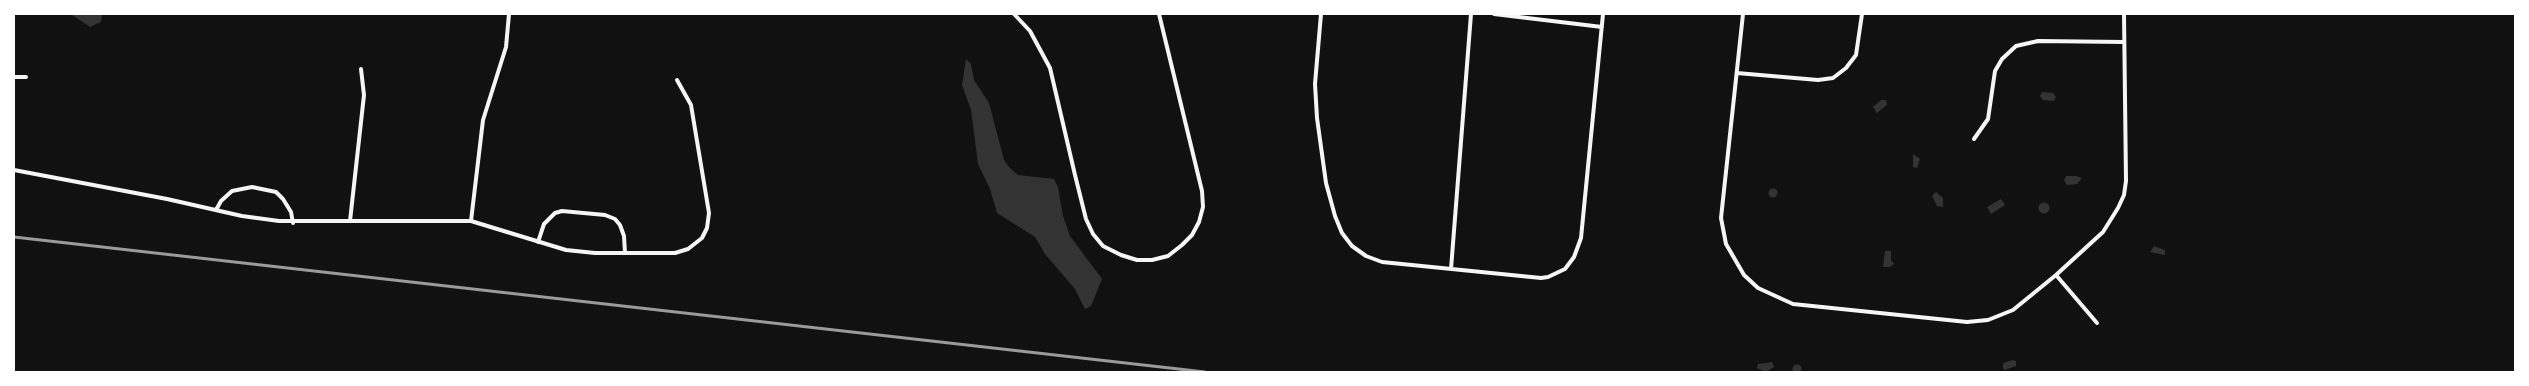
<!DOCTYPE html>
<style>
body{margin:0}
#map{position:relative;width:2529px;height:386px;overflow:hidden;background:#111;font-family:"Zilla Slab",serif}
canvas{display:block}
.frame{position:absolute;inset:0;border:15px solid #fff;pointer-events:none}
</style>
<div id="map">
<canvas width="2529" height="386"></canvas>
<div class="frame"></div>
</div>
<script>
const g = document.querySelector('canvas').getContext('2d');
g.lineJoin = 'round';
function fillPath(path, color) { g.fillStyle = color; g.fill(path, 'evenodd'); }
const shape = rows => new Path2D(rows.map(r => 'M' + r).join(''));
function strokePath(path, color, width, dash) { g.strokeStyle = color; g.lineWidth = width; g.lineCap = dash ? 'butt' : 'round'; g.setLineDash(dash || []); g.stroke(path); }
fillPath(shape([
 [71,14,102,14,101,22,90,27],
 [966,59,971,64,974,80,989,103,1004,160,1009,167,1018,175,1054,179,1058,187,1063,216,1070,236,1102,279,1091,306,1085,309,1075,289,1045,254,1035,237,997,213,990,189,978,164,971,110,962,85],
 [2042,92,2053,93,2056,97,2054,101,2043,100,2040,96],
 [1881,100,1886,100,1887,105,1877,113,1873,107],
 [1913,154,1920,159,1917,168,1913,167],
 [2066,176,2076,176,2082,178,2077,184,2067,185,2064,180],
 '1768.5 193a4.5 4.5 0 1 1 9 0a4.5 4.5 0 1 1-9 0Z',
 [1936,192,1943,198,1943,207,1937,206,1932,196],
 [2001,199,2005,205,1991,214,1987,207],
 '2038.5 208a5.5 5.5 0 1 1 11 0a5.5 5.5 0 1 1-11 0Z',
 [2154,246,2165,250,2165,255,2150,252],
 [1885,251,1891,251,1891,260,1894,264,1890,267,1883,267],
 [2013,360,2016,361,2016,366,2005,370,2003,369,2003,363],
 [1772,362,1774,367,1766,372,1757,368,1758,364],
 '1792.5 369a4.5 4.5 0 1 1 9 0a4.5 4.5 0 1 1-9 0Z'
]), '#333');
strokePath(shape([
 [1014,14,1030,31,1050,68,1075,175,1086,219,1093,234,1103,246,1121,255,1137,260,1152,260,1168,256,1182,245,1192,235,1199,222,1203,207,1202,191,1159,14],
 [1321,14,1315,84,1317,118,1326,183,1335,216,1342,233,1352,246,1366,256,1382,262,1541,278,1548,277,1565,269,1574,257,1581,238,1603,14],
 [1494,14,1602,27],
 [1743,14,1721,218,1726,244,1744,275,1758,288,1793,304,1967,322,1988,320,2013,310,2056,275,2103,232,2118,208,2124,195,2126,181,2124,14],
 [1737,73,1818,80,1833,78,1846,68,1856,55,1862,14],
 [14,77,26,77],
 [1974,139,1988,119,1995,71,2002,59,2016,46,2038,41,2124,42],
 [14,170,167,199,242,216,279,221,471,221,566,250,595,253,675,253,688,249,702,238,707,228,709,213,691,105,677,80],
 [216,210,221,201,232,191,252,187,276,192,283,199,291,212,293,223],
 [350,221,364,95,361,69],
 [471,221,483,120,506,47,509,14],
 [538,242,544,224,555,213,562,211,605,215,615,219,620,225,624,236,625,253],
 [1451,269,1471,14],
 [2056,275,2097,323]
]), '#f5f5f5', 4);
strokePath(shape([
 [14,237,1205,372]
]), '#9a9a9a', 3);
</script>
